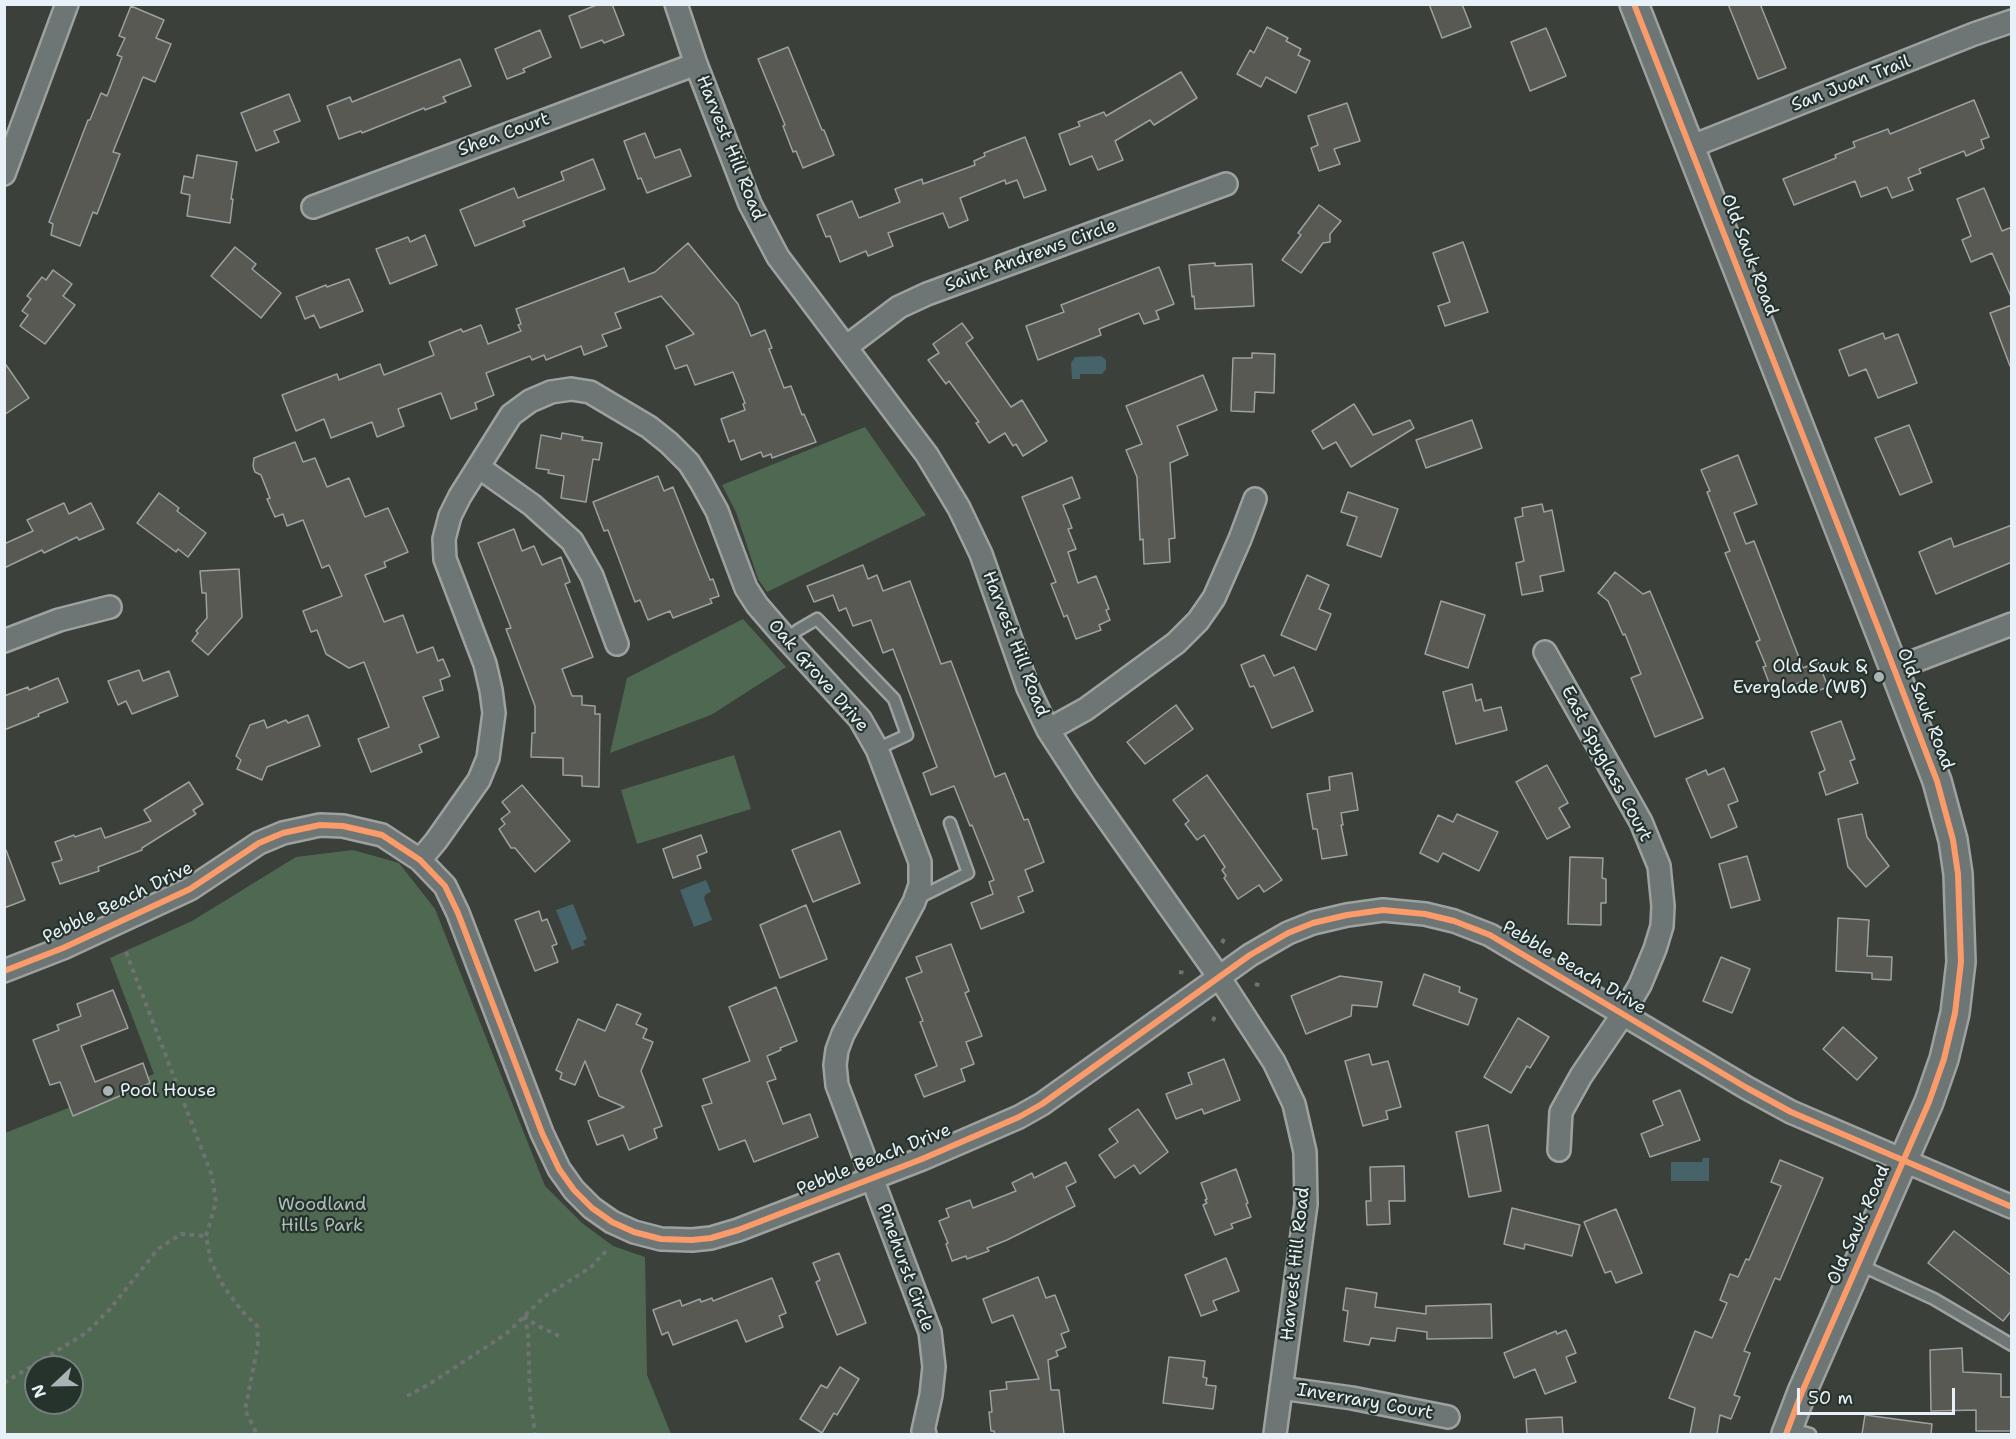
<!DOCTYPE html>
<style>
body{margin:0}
#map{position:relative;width:2016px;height:1439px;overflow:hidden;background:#3b403a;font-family:"Shantell Sans",sans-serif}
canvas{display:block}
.frame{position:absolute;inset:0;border:6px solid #e8f1f8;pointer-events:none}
.north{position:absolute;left:24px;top:1355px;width:60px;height:60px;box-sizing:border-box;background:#26332d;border:2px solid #747f7e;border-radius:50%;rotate:248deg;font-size:16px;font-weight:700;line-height:24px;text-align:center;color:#e8f1f8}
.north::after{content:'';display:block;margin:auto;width:21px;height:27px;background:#abb3b6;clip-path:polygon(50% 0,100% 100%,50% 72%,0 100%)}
.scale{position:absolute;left:1797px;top:1388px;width:158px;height:27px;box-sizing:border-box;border:3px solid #e8f1f8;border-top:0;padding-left:8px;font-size:18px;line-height:21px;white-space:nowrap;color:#e8f1f8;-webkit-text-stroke:4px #26332d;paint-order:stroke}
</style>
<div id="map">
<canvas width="2016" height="1439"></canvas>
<div class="frame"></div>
<div class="north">N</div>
<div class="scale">50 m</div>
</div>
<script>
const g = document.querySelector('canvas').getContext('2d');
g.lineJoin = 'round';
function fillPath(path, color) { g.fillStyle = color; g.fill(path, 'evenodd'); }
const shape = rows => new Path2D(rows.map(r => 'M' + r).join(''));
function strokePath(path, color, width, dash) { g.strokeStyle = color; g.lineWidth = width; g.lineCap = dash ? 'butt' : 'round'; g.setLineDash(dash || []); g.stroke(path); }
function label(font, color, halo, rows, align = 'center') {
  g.font = font + ' "Shantell Sans",sans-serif'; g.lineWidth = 4.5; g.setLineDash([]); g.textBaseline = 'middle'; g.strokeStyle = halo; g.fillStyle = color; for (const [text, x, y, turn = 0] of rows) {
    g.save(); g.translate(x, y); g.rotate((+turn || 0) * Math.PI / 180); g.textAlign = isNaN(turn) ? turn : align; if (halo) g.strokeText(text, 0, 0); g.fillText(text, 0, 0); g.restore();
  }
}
fillPath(shape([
 [865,427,926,515,767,592,758,579,736,512,722,485],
 [743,619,786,667,711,715,610,753,627,678],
 [734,755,751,809,637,844,621,790],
 [353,850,399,863,435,909,545,1186,582,1223,613,1246,645,1257,647,1375,671,1434,5,1434,5,1133,154,1074,110,958,192,921,296,857],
 [36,1367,72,1367,72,1403,36,1403]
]), '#4f6852');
fillPath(shape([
 [1101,356,1106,360,1106,369,1102,374,1080,374,1080,379,1072,379,1071,363,1075,357],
 [706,880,711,892,706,894,704,898,712,920,694,927,680,890],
 [573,904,587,939,583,941,585,945,572,950,556,910],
 [1703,1158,1709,1158,1709,1181,1671,1181,1671,1162,1702,1162]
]), '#466369');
const building = shape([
 [599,4,612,4,624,35,604,43,602,40,581,48,569,16,599,4],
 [1429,4,1462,4,1471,27,1442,38,1429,4],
 [1728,4,1760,4,1786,68,1758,79,1728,4],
 [131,6,164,20,156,38,171,44,155,82,143,77,113,152,120,154,97,214,93,212,80,246,51,235,53,224,49,222,88,120,90,120,101,93,107,96,122,57,117,55,125,38,119,36,131,6],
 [1267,27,1288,38,1286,41,1301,49,1298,55,1310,61,1296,93,1266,77,1261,87,1237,74,1250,50,1254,53,1267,27],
 [1546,28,1566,76,1530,91,1511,42,1546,28],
 [540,30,551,57,523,69,525,72,507,79,495,49,540,30],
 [788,47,822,130,824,130,834,155,803,168,796,151,793,152,783,126,785,125,758,59,788,47],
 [460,59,471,86,443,97,446,102,425,110,424,108,362,133,361,131,339,139,327,106,350,97,352,102,460,59],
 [1181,72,1197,98,1154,125,1150,120,1115,141,1123,160,1098,170,1092,156,1070,165,1059,134,1080,126,1078,122,1104,112,1106,116,1181,72],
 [289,94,300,121,274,131,279,142,256,151,241,113,289,94],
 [1974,100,1989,137,1981,140,1984,148,1966,156,1964,151,1919,169,1921,173,1908,178,1913,190,1892,198,1887,187,1861,197,1855,181,1794,205,1783,179,1836,158,1835,155,1855,147,1853,142,1888,129,1890,134,1974,100],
 [1347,103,1360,141,1334,149,1340,164,1319,171,1311,148,1318,145,1308,116,1347,103],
 [645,133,655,158,680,149,691,176,647,193,641,178,638,179,624,141,645,133],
 [1025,137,1046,190,1024,198,1017,180,1006,184,1005,180,960,198,968,220,949,228,943,213,888,233,893,246,868,256,866,251,840,262,830,236,826,237,817,215,852,201,859,218,900,202,895,189,922,179,923,184,975,165,974,161,985,156,984,153,1025,137],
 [197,155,237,162,231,199,233,199,230,223,187,216,190,195,181,193,184,176,193,178,197,155],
 [593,159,605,189,523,221,525,226,475,246,460,210,514,188,518,198,564,180,561,172,593,159],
 [1984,188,2002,231,2012,227,2012,299,1992,253,1971,262,1962,240,1971,236,1957,199,1984,188],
 [1319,205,1341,221,1330,234,1330,242,1323,243,1301,273,1282,260,1301,235,1298,233,1319,205],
 [425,235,437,265,390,284,376,249,408,237,410,242,425,235],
 [1463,242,1488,312,1445,326,1438,306,1450,302,1433,253,1463,242],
 [688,243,738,304,751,336,765,330,772,348,769,349,784,388,791,386,802,415,804,414,816,442,772,458,771,454,763,457,761,452,741,460,734,440,729,442,721,419,745,410,743,404,745,403,733,372,695,385,687,365,675,369,666,346,694,334,661,296,615,313,621,328,602,335,607,346,584,355,581,346,546,360,544,355,532,360,530,356,486,373,494,395,475,403,477,409,451,419,441,393,398,409,404,426,377,437,372,422,331,438,324,419,296,431,282,395,337,374,339,380,380,364,384,375,434,355,429,342,461,329,463,332,481,325,488,344,521,331,518,325,521,324,516,309,624,268,629,282,655,272,688,243],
 [235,247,256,264,252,269,281,293,261,318,211,276,235,247],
 [1215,263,1215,266,1252,264,1254,306,1195,309,1194,296,1192,297,1189,265,1215,263],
 [1159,267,1174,304,1156,311,1159,319,1144,324,1139,313,1099,329,1101,335,1038,360,1026,326,1064,312,1061,305,1159,267],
 [53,270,72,284,63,296,75,305,45,344,20,326,28,315,22,311,31,299,27,296,42,277,46,280,53,270],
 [349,279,363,311,320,328,314,315,305,319,296,297,326,285,327,287,349,279],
 [2012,305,2012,365,2010,366,1990,313,2012,305],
 [962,323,973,338,966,343,1011,407,1022,400,1047,441,1023,456,1016,444,1013,446,1005,433,989,443,976,423,979,422,949,381,946,384,928,360,939,353,933,344,962,323],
 [1883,333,1885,339,1898,334,1917,383,1878,398,1866,369,1849,376,1839,350,1883,333],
 [1252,353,1275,354,1274,393,1255,392,1254,412,1231,411,1233,358,1252,358,1252,353],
 [4,362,29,398,4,415,4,362],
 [1203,375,1217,410,1177,426,1188,455,1170,463,1175,538,1169,539,1170,562,1144,564,1143,539,1140,540,1137,477,1126,450,1142,444,1126,406,1203,375],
 [1354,404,1373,435,1410,420,1414,428,1351,467,1336,442,1323,449,1312,431,1354,404],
 [1472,420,1482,448,1426,468,1416,440,1472,420],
 [1909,425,1932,482,1900,495,1875,438,1909,425],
 [562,433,583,437,582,440,602,443,599,460,593,459,586,502,561,498,564,476,548,473,549,470,536,468,541,435,561,439,562,433],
 [295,442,303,462,315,458,327,487,349,478,365,517,388,508,408,552,384,562,386,567,365,575,384,622,403,615,417,653,433,647,438,661,443,659,450,676,440,680,443,690,423,697,439,737,419,745,422,752,371,772,358,739,389,727,364,662,349,668,326,654,317,630,311,632,303,611,342,596,329,565,322,568,303,520,287,526,283,514,275,517,267,499,270,498,261,475,255,472,253,466,254,458,295,442],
 [1738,455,1757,504,1734,513,1746,544,1754,541,1803,668,1818,661,1828,687,1809,694,1804,681,1773,693,1763,667,1766,666,1756,642,1760,640,1725,553,1730,551,1707,492,1710,491,1701,470,1738,455],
 [658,476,664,491,673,487,710,580,713,579,719,596,710,599,712,603,673,618,670,611,648,620,640,600,635,602,608,530,604,531,593,502,658,476],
 [1072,477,1080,498,1063,505,1072,528,1068,529,1076,549,1068,552,1078,583,1096,576,1109,609,1106,610,1110,620,1099,625,1101,630,1076,639,1067,615,1064,617,1051,584,1056,582,1022,497,1072,477],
 [1348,492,1398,509,1381,557,1347,545,1357,517,1341,512,1348,492],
 [159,493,179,508,177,511,206,533,188,557,178,549,176,552,137,523,159,493],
 [64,503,69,514,91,503,104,529,79,540,77,537,44,553,42,550,4,568,4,544,33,531,27,520,64,503],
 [1542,504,1544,512,1552,510,1564,571,1540,576,1543,591,1522,595,1516,563,1524,561,1515,518,1523,516,1522,508,1542,504],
 [2012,525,2012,562,1936,594,1919,552,1951,538,1954,547,2012,525],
 [514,529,522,551,534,546,542,565,561,557,570,582,565,584,593,657,562,669,572,696,582,696,582,705,595,706,595,714,600,714,599,787,582,786,582,776,563,775,563,758,531,757,532,733,535,733,535,706,506,629,511,628,478,543,514,529],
 [863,565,868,579,877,575,883,591,910,581,941,664,951,661,995,777,1005,773,1024,820,1028,819,1044,862,1025,870,1033,891,1018,897,1024,912,981,929,971,903,993,894,989,882,994,880,972,825,970,826,954,786,931,795,923,773,937,767,893,649,883,653,871,620,853,626,846,608,839,611,833,595,814,602,807,586,863,565],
 [239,569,242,617,208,655,192,641,198,633,196,631,207,618,206,593,202,593,200,571,239,569],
 [1615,572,1643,594,1650,591,1703,718,1655,737,1631,678,1641,674,1625,634,1623,635,1608,601,1598,593,1615,572],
 [1307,575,1329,585,1319,609,1331,614,1316,650,1281,635,1307,575],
 [1441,601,1485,615,1468,668,1425,654,1441,601],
 [1264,655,1274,676,1294,667,1313,711,1272,728,1254,686,1250,687,1241,665,1264,655],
 [139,670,143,681,169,671,178,696,132,714,126,701,118,705,108,681,139,670],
 [58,678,68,702,38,714,39,716,4,730,4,696,28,687,29,690,58,678],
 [1472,684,1476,701,1481,699,1484,711,1501,707,1507,730,1456,744,1443,692,1472,684],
 [1176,705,1193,729,1145,764,1127,742,1176,705],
 [308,715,320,746,267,767,262,780,237,769,241,760,236,756,250,725,264,720,267,728,286,720,288,723,308,715],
 [1841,721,1855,759,1850,761,1858,783,1826,795,1819,773,1825,770,1811,732,1841,721],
 [1547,765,1568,803,1559,808,1570,827,1547,839,1516,782,1547,765],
 [1724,768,1738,801,1728,805,1737,827,1711,838,1686,779,1706,770,1708,775,1724,768],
 [1352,773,1358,810,1341,813,1343,825,1341,825,1347,855,1322,859,1317,829,1313,829,1307,794,1330,790,1329,777,1352,773],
 [1207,775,1282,880,1264,892,1259,885,1238,899,1224,878,1226,876,1222,870,1225,867,1204,835,1197,840,1185,824,1189,821,1173,800,1207,775],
 [189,782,203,804,193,810,196,814,142,848,142,850,98,867,99,871,60,884,52,863,62,860,55,842,74,835,75,837,101,828,105,838,151,821,144,810,189,782],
 [522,785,570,841,535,872,515,848,511,848,499,829,505,824,501,819,510,812,502,802,522,785],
 [1457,814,1498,832,1479,871,1443,853,1438,862,1420,853,1438,815,1453,822,1457,814],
 [1862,814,1867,837,1889,866,1866,887,1848,867,1838,819,1862,814],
 [840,831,860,883,813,902,792,850,840,831],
 [701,835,707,852,697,856,701,868,673,878,663,849,701,835],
 [6,850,25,900,4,908,4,851,6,850],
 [1747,856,1760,900,1731,908,1719,864,1747,856],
 [1570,857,1603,858,1602,878,1606,879,1606,903,1601,903,1601,925,1568,924,1570,857],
 [806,905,827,959,780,978,760,925,806,905],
 [539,911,542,921,547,919,557,944,552,946,558,962,535,971,515,920,539,911],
 [1838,918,1869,920,1867,956,1892,957,1891,980,1872,979,1872,973,1836,971,1838,918],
 [951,944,969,991,965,993,982,1036,966,1042,974,1064,961,1069,965,1081,924,1097,915,1075,937,1066,920,1022,923,1021,906,978,922,972,916,957,951,944],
 [1721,957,1750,969,1732,1013,1703,1001,1721,957],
 [1424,974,1460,987,1459,992,1477,999,1468,1025,1413,1005,1424,974],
 [1340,976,1382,982,1377,1007,1352,1005,1351,1016,1306,1034,1291,996,1340,976],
 [776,987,797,1041,780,1048,781,1050,767,1056,776,1079,767,1082,783,1124,810,1114,818,1137,754,1162,745,1140,719,1150,702,1106,712,1103,703,1079,750,1061,729,1007,776,987],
 [113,990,128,1028,81,1046,95,1082,143,1063,150,1083,73,1116,60,1082,50,1085,33,1040,59,1030,57,1025,81,1016,77,1004,113,990],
 [617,1004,641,1014,636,1024,647,1029,643,1038,653,1042,641,1071,662,1126,654,1129,657,1138,629,1150,623,1135,597,1145,588,1121,624,1107,599,1096,585,1061,575,1085,560,1079,562,1073,556,1070,578,1019,605,1031,617,1004],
 [1518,1018,1549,1037,1530,1068,1527,1066,1511,1093,1484,1077,1518,1018],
 [1843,1027,1877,1058,1857,1080,1823,1049,1843,1027],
 [1369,1054,1372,1065,1388,1061,1401,1107,1386,1111,1388,1119,1363,1126,1345,1061,1369,1054],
 [1224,1059,1240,1100,1204,1114,1202,1109,1176,1119,1166,1094,1192,1084,1188,1073,1224,1059],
 [1680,1090,1700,1140,1650,1157,1641,1134,1663,1125,1653,1101,1680,1090],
 [1138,1109,1168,1152,1140,1174,1134,1165,1115,1178,1099,1155,1118,1142,1109,1129,1138,1109],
 [1488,1125,1501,1191,1469,1197,1456,1132,1488,1125],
 [1780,1160,1823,1178,1780,1280,1775,1278,1744,1351,1750,1353,1734,1395,1740,1397,1731,1419,1720,1415,1717,1434,1690,1434,1695,1408,1669,1398,1695,1331,1712,1338,1727,1303,1720,1300,1730,1274,1738,1277,1746,1259,1749,1260,1781,1186,1771,1182,1780,1160],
 [1066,1162,1076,1182,1066,1187,1075,1206,1007,1240,987,1248,989,1251,967,1259,966,1256,952,1261,946,1244,948,1243,939,1221,949,1217,946,1209,970,1200,973,1208,1016,1191,1012,1183,1032,1173,1034,1178,1066,1162],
 [1404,1166,1405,1201,1389,1201,1390,1224,1367,1225,1366,1201,1371,1201,1370,1167,1404,1166],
 [1236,1169,1248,1203,1246,1204,1251,1217,1231,1224,1233,1228,1215,1235,1203,1205,1207,1203,1205,1200,1207,1199,1201,1183,1236,1169],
 [1512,1208,1580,1225,1572,1256,1525,1244,1524,1249,1504,1244,1512,1208],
 [1616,1209,1642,1273,1616,1283,1611,1271,1605,1273,1584,1222,1616,1209],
 [1954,1231,2012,1276,2012,1310,2003,1321,1928,1263,1954,1231],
 [839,1253,866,1323,837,1335,816,1282,820,1280,813,1263,839,1253],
 [1226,1258,1239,1291,1213,1301,1217,1310,1201,1316,1185,1275,1226,1258],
 [1038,1277,1046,1298,1055,1295,1069,1331,1061,1334,1066,1347,1056,1351,1058,1356,1048,1360,1051,1390,1059,1390,1064,1434,995,1434,994,1431,991,1431,989,1412,992,1412,990,1391,1007,1389,1006,1382,1039,1379,1013,1315,992,1323,983,1299,1038,1277],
 [772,1278,786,1313,779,1316,783,1327,746,1342,737,1320,673,1345,668,1332,662,1335,653,1310,680,1300,682,1306,700,1299,701,1302,712,1298,713,1301,772,1278],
 [1346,1288,1377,1293,1375,1307,1426,1314,1426,1306,1491,1304,1492,1338,1427,1339,1427,1332,1397,1328,1395,1341,1371,1338,1369,1345,1344,1341,1348,1311,1343,1310,1346,1288],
 [1566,1330,1576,1353,1566,1357,1576,1382,1545,1394,1535,1369,1514,1378,1504,1353,1556,1331,1557,1334,1566,1330],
 [1962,1348,1963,1372,2001,1374,2001,1397,2012,1397,2012,1431,1976,1431,1976,1410,1931,1411,1930,1350,1962,1348],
 [1169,1357,1205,1361,1203,1377,1207,1378,1206,1385,1216,1386,1213,1409,1163,1403,1169,1357],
 [840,1367,859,1379,837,1415,834,1413,822,1433,800,1419,821,1385,827,1388,840,1367],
 [1865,1415,1932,1424,1931,1434,1862,1434,1865,1415],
 [1562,1417,1563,1434,1527,1434,1526,1419,1562,1417]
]);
fillPath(building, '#585953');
strokePath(building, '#9da1a0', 1.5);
const service = shape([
 [787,639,798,630,817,619,894,699,907,735,877,749],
 [918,898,968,873,950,823],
 [1858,1264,1934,1299,2012,1345],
 [1788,1428,1810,1434]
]);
const minor = shape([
 [676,4,696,64,750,204,778,257,927,455,959,508,981,554,1028,688,1048,730,1085,787,1219,977,1274,1062,1294,1104,1305,1152,1306,1204,1275,1434],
 [1690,147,1974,34,2012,21],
 [4,174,67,4],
 [313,207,696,64],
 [846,347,899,307,927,294,1226,184],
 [480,468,532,505,572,541,592,576,617,644],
 [4,641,59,620,110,607],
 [1545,652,1641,822,1659,866,1663,906,1662,926,1655,949,1640,985,1623,1014,1581,1076,1561,1112,1559,1150],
 [1894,669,2012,624],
 [1048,730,1086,709,1176,643,1198,621,1214,598,1240,539,1255,499],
 [420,860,436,841,479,780,488,758,494,713,491,690,485,664,445,559,444,539,450,516,460,496,511,415,530,401,551,392,571,389,590,392,649,427,669,443,689,463,701,482,717,511,746,588,757,605,782,634,860,719,877,749,920,862,920,885,914,902,843,1034,837,1050,835,1065,837,1085,930,1332,934,1367,931,1395,923,1431,925,1434],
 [4,971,63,948,190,889,259,843,283,833,320,825,343,826,382,835,420,860,445,886,458,913,542,1133,559,1169,574,1190,592,1208,612,1222,634,1232,661,1239,692,1240,711,1238,738,1230,922,1159,1019,1117,1042,1104,1250,955,1288,933,1313,923,1347,915,1383,910,1425,914,1454,921,1490,935,1747,1088,1791,1112,2012,1207],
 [1281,1388,1352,1398,1448,1417]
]);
const tertiary = shape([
 [1634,4,1886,648,1937,781,1953,840,1958,874,1961,962,1955,1013,1944,1059,1929,1102,1802,1392,1786,1434]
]);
strokePath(service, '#9da1a0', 15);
strokePath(minor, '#9da1a0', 26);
strokePath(tertiary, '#9da1a0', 32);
strokePath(shape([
 [1222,943,1226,935],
 [126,952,212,1176,216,1202,206,1236,211,1262,224,1287,242,1311,257,1326,258,1345,245,1410,257,1434],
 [1179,972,1186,973],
 [1255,984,1263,986],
 [1213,1021,1216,1013],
 [524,1316,528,1332,530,1396,535,1434],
 [524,1316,536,1325,561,1337],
 [4,1383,86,1333,110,1309,158,1249,181,1234,206,1236],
 [407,1396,428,1385,506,1334,544,1297,591,1267,608,1249]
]), '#6f7271', 4, [4.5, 4.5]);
strokePath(service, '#6e7575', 10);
strokePath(minor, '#6e7575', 21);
strokePath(tertiary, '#6e7575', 27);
strokePath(shape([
 [1634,4,1886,648,1937,781,1953,840,1958,874,1961,962,1955,1013,1944,1059,1929,1102,1802,1392,1786,1434],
 [4,971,63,948,190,889,259,843,283,833,320,825,343,826,382,835,420,860,445,886,458,913,542,1133,559,1169,574,1190,592,1208,612,1222,634,1232,661,1239,692,1240,711,1238,738,1230,922,1159,1019,1117,1042,1104,1250,955,1288,933,1313,923,1347,915,1383,910,1425,914,1454,921,1490,935,1747,1088,1791,1112,2012,1207]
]), '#fa9b69', 6);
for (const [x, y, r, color] of [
 [1879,677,6,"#abb3b6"],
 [108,1091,6,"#abb3b6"]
]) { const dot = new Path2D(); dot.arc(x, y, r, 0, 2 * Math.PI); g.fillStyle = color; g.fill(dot); strokePath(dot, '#26332d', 2); }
label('18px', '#e8f1f8', '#26332d', [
 ["San Juan Trail",1851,84,-21],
 ["Shea Court",504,135,-20],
 ["Harvest Hill Road",730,148,68],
 ["Old Sauk Road",1749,255,69],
 ["Saint Andrews Circle",1031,256,-20],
 ["Harvest Hill Road",1015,644,69],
 ["Oak Grove Drive",818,676,49],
 ["Old Sauk Road",1925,709,69],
 ["East Spyglass Court",1606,764,62],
 ["Pebble Beach Drive",118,903,-26],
 ["Pebble Beach Drive",1574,968,31],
 ["Pebble Beach Drive",874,1160,-22],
 ["Old Sauk Road",1859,1225,-66],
 ["Harvest Hill Road",1296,1264,-84],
 ["Pinehurst Circle",905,1268,70],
 ["Inverrary Court",1365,1402,10]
]);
label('18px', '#e8f1f8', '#26332d', [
 ["Old Sauk &",1867,667],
 ["Everglade (WB)",1867,688],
 ["Pool House",120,1091,"left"]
], 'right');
label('18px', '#acbdb7', '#26332d', [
 ["Woodland",322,1205],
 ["Hills Park",322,1226]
]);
</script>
